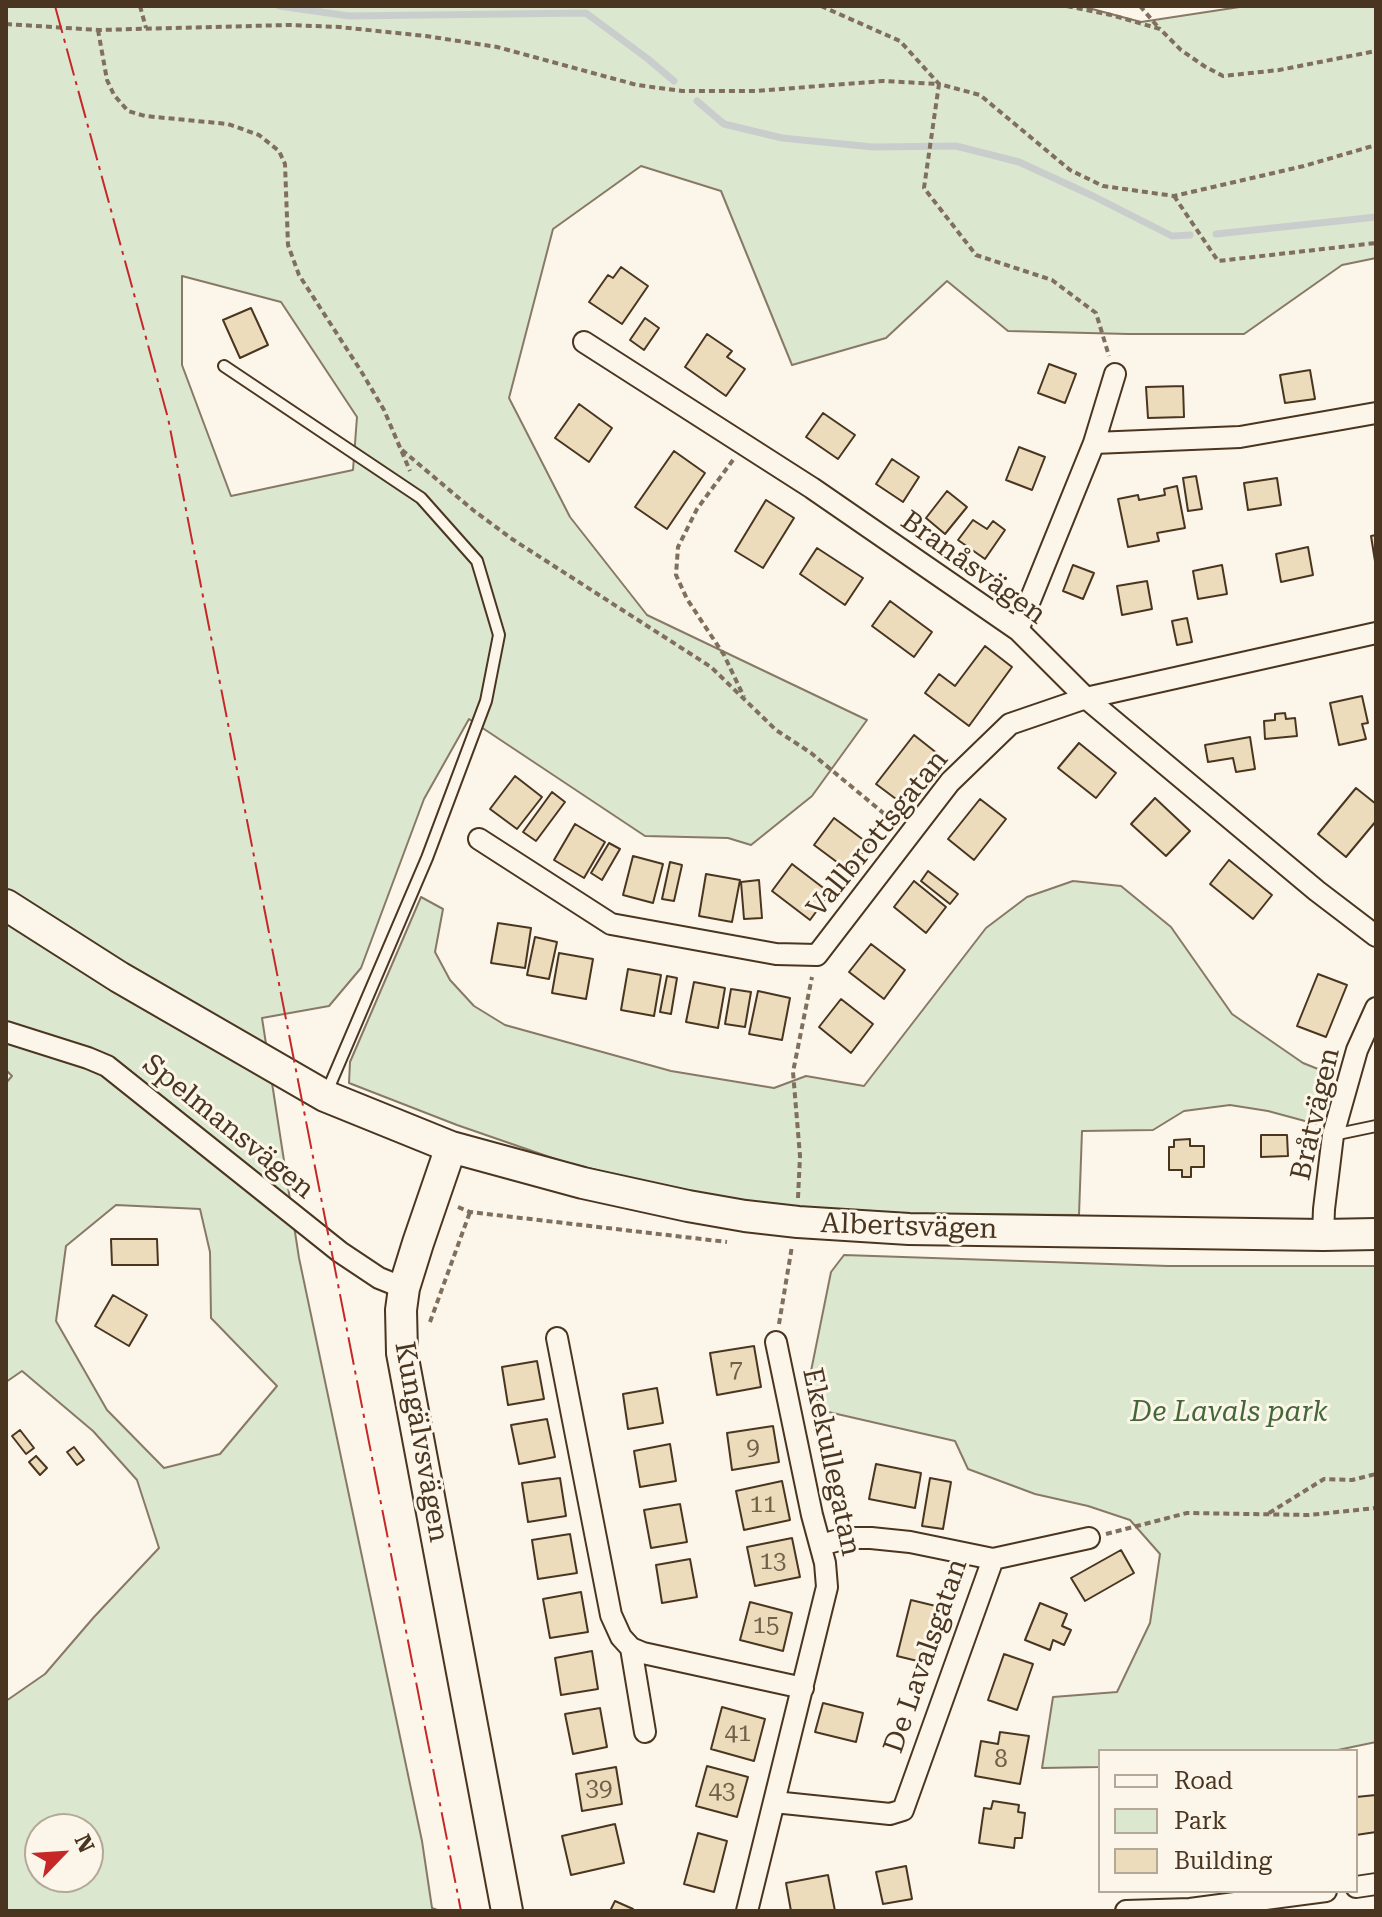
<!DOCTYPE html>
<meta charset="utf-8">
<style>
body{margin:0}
#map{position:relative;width:1382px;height:1917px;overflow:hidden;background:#fbf6e9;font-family:"Roboto Serif",serif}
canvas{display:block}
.frame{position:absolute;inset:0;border:8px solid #4a3520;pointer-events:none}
.legend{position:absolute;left:1098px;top:1749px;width:260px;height:144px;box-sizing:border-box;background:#fbf6e9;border:2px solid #b4a999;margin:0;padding:10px 14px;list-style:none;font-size:24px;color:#4a3520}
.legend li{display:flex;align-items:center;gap:16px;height:40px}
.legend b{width:40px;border:2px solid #b4a999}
.north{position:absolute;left:24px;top:1813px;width:80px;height:80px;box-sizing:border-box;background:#fbf6e9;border:2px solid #b4a999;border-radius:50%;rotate:65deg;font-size:22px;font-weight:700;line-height:32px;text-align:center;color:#4a3520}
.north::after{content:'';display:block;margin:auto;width:28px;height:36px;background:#c62828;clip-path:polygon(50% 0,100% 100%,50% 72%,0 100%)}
</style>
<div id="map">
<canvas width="1382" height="1917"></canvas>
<div class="frame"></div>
<ul class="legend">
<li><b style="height:10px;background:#fbf6e9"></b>Road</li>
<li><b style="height:22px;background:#dce7d0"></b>Park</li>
<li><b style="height:22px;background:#ecdcbc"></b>Building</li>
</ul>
<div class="north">N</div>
</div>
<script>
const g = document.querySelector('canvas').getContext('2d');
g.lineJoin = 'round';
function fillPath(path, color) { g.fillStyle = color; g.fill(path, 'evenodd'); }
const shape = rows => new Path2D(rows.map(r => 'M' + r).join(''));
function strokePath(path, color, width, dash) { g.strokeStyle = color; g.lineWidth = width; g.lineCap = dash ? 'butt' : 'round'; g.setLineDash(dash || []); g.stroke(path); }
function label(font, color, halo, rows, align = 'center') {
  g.font = font + ' "Roboto Serif",serif'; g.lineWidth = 6; g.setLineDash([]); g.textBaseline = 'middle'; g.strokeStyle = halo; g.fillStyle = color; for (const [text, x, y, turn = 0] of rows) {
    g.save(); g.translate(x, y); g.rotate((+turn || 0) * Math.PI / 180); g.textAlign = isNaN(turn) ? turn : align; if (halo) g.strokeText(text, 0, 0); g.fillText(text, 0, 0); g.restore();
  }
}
const green = shape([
 [6,6,1081,6,1141,22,1246,6,1376,6,1376,258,1342,265,1244,334,1128,334,1008,331,947,281,886,338,792,365,721,191,641,166,553,229,509,398,570,517,647,615,867,720,812,796,751,845,728,838,645,836,469,719,424,799,361,968,329,1006,262,1018,299,1258,422,1841,432,1908,440,1911,6,1911,6,1701,45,1674,94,1617,159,1548,137,1480,93,1431,22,1371,6,1382,6,1083,12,1076,6,1070,6,6],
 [182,276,281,302,357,417,353,470,231,496,182,365,182,276],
 [116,1205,200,1209,210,1252,211,1318,277,1386,220,1454,164,1468,107,1410,56,1321,66,1246,116,1205],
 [40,1829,88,1829,88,1877,40,1877,40,1829],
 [1073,881,1121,886,1171,927,1232,1014,1303,1063,1333,1075,1316,1124,1268,1111,1230,1105,1184,1111,1153,1130,1082,1131,1079,1215,899,1214,774,1208,669,1188,564,1162,457,1125,349,1083,350,1062,421,897,443,909,435,952,450,980,474,1006,505,1025,671,1071,774,1088,806,1076,864,1086,986,928,1027,897,1073,881],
 [844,1255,1168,1266,1376,1266,1376,1742,1333,1751,1100,1751,1100,1767,1042,1768,1053,1697,1117,1692,1150,1623,1160,1554,1130,1520,1088,1506,1035,1494,968,1469,955,1441,824,1411,808,1386,831,1272,844,1255]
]);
fillPath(green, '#dce7d0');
strokePath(green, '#887966', 2);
strokePath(shape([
 [279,6,349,16,586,13,648,59,674,81],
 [697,101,724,124,782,138,873,147,956,146,1019,162,1093,196,1172,236,1190,235],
 [1216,234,1376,217]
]), '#c9cecd', 7);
const building = shape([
 [621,267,648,286,622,324,589,302,608,275,613,278,621,267],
 [251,308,268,345,240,358,223,320,251,308],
 [645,318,659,328,644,350,630,340,645,318],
 [707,334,732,351,727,357,745,369,726,396,685,367,707,334],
 [1049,364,1076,374,1065,403,1038,393,1049,364],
 [1310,370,1315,399,1285,403,1280,375,1310,370],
 [1183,386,1184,417,1148,418,1146,387,1183,386],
 [579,404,612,428,589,462,555,438,579,404],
 [823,413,855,435,838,459,806,437,823,413],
 [1019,447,1045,457,1032,490,1006,480,1019,447],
 [674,451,705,473,667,529,635,507,674,451],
 [892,459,919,477,903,502,876,484,892,459],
 [1196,476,1202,509,1188,511,1183,478,1196,476],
 [1277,478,1281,505,1248,510,1244,483,1277,478],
 [1177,486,1185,528,1157,533,1159,541,1128,547,1118,499,1138,495,1139,500,1165,495,1164,489,1177,486],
 [947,491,967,507,945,534,926,518,947,491],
 [766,500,794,518,763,568,735,551,766,500],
 [973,520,987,529,993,521,1005,530,985,559,958,540,973,520],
 [1376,535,1376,561,1375,561,1371,536,1376,535],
 [1308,547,1313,575,1281,582,1276,554,1308,547],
 [817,548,863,578,845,605,800,574,817,548],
 [1073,565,1094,573,1083,599,1063,591,1073,565],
 [1222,565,1227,594,1198,599,1193,571,1222,565],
 [1147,581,1152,609,1122,615,1117,586,1147,581],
 [890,601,932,632,914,657,872,626,890,601],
 [1187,618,1192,642,1177,645,1172,621,1187,618],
 [985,646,1012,667,969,726,925,693,939,674,955,686,985,646],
 [1362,696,1368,723,1362,724,1366,739,1339,745,1330,703,1362,696],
 [1285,713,1286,719,1295,718,1297,736,1265,739,1264,721,1275,720,1275,714,1285,713],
 [914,735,938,754,900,802,876,784,914,735],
 [1250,737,1255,769,1236,772,1233,758,1208,762,1205,745,1250,737],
 [1079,743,1116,773,1096,798,1058,768,1079,743],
 [515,776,542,797,517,829,490,809,515,776],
 [1356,788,1376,804,1376,821,1346,857,1318,834,1356,788],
 [552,792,565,802,536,841,523,832,552,792],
 [1155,798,1190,831,1166,856,1131,824,1155,798],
 [980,799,1006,819,974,860,948,839,980,799],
 [834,818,869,844,849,871,814,845,834,818],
 [575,824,605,842,584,878,554,860,575,824],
 [609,843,620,849,602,880,591,873,609,843],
 [633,856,663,864,653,903,623,895,633,856],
 [1229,860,1272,895,1253,919,1210,884,1229,860],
 [670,862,682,865,674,901,662,899,670,862],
 [792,864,830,893,810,920,772,891,792,864],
 [928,871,958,894,950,904,921,881,928,871],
 [706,874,740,880,732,922,699,916,706,874],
 [759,880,762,918,744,919,741,882,759,880],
 [914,881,946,907,926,933,894,907,914,881],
 [498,923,531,928,525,968,491,963,498,923],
 [535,937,557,942,549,979,527,975,535,937],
 [871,944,905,970,884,999,849,972,871,944],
 [559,953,593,959,586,999,552,993,559,953],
 [628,969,661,975,654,1016,621,1010,628,969],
 [1318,974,1347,985,1326,1037,1297,1026,1318,974],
 [667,976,677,978,671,1014,660,1012,667,976],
 [694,982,725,988,718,1028,686,1022,694,982],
 [731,989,751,992,745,1027,725,1024,731,989],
 [758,991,790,998,782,1040,749,1034,758,991],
 [841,999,873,1024,851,1053,819,1027,841,999],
 [1261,1135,1287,1135,1288,1156,1261,1157,1261,1135],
 [1190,1139,1190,1146,1204,1146,1204,1167,1191,1167,1191,1177,1182,1177,1182,1170,1169,1170,1169,1147,1174,1147,1174,1140,1190,1139],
 [111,1239,157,1239,158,1265,112,1265,111,1239],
 [113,1295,147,1315,129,1346,95,1326,113,1295],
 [754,1346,761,1387,717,1395,710,1353,754,1346],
 [537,1361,544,1399,508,1405,502,1367,537,1361],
 [657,1388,663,1423,628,1429,623,1394,657,1388],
 [547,1419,555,1457,519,1464,511,1425,547,1419],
 [773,1426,779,1462,732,1470,727,1433,773,1426],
 [20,1430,34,1448,26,1454,12,1436,20,1430],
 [670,1444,676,1481,640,1487,634,1451,670,1444],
 [74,1447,84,1460,77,1465,67,1452,74,1447],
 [36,1456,47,1468,40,1475,29,1462,36,1456],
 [876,1464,921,1473,915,1508,869,1499,876,1464],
 [560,1478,566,1516,528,1522,522,1483,560,1478],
 [930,1478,951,1482,943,1529,922,1526,930,1478],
 [782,1481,790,1520,744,1530,736,1491,782,1481],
 [680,1504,687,1542,651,1548,644,1510,680,1504],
 [570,1534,577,1573,538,1579,532,1540,570,1534],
 [792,1538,800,1577,755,1586,747,1547,792,1538],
 [1121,1550,1134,1573,1085,1601,1071,1578,1121,1550],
 [690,1559,697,1597,662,1603,656,1565,690,1559],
 [581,1592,588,1632,550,1638,543,1599,581,1592],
 [911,1600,944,1608,930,1664,897,1656,911,1600],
 [750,1602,792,1613,783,1651,740,1640,750,1602],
 [1040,1603,1067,1614,1062,1626,1071,1630,1064,1645,1053,1640,1050,1650,1025,1640,1040,1603],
 [592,1651,598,1689,561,1695,555,1658,592,1651],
 [1004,1654,1033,1664,1017,1710,988,1700,1004,1654],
 [823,1703,863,1713,856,1742,815,1732,823,1703],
 [722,1707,765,1719,754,1761,711,1749,722,1707],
 [600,1708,607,1747,573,1754,565,1714,600,1708],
 [1000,1732,1029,1736,1020,1784,975,1776,981,1741,998,1744,1000,1732],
 [707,1766,748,1777,737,1817,696,1806,707,1766],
 [616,1767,622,1804,582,1811,576,1774,616,1767],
 [1376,1795,1376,1832,1356,1835,1356,1797,1376,1795],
 [993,1801,1019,1805,1018,1812,1025,1813,1022,1838,1015,1838,1014,1848,979,1843,984,1808,991,1809,993,1801],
 [615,1824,624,1863,571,1875,562,1836,615,1824],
 [698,1833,727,1841,714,1892,684,1884,698,1833],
 [906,1866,912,1899,883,1904,876,1872,906,1866],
 [828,1875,835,1911,791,1911,786,1883,828,1875],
 [615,1901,633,1909,632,1911,610,1911,615,1901]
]);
fillPath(building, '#ecdcbc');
strokePath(building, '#4a3520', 2);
const lane = shape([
 [224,366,421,498,477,561,499,635,486,701,427,858,326,1094],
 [1333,1135,1376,1126]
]);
const street = shape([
 [584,342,812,488,1018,630,1086,698,1317,891,1376,936],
 [1094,443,1240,437,1376,413],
 [1018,630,1094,443,1115,374],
 [479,839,611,924,776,954,817,955,950,782,1010,724,1086,698,1376,633],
 [6,1032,88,1058,107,1066,340,1252,379,1278,404,1288],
 [1323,1235,1324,1209,1333,1135,1357,1050,1376,1008],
 [557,1338,611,1615,621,1637,631,1648,645,1732],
 [821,1545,846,1538,871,1538,910,1542,993,1559,1089,1538],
 [631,1648,643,1653,803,1688],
 [774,1802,890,1814,903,1810,993,1559],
 [1356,1887,1376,1884],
 [747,1911,827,1587,825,1563,812,1515,776,1342],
 [1126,1911,1190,1909,1326,1891]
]);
const secondary = shape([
 [6,905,119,977,325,1096,451,1147,583,1183,688,1206,745,1216,798,1222,909,1229,1323,1235,1376,1234],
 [451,1147,418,1243,404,1288,401,1310,402,1353,507,1911]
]);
strokePath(lane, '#4a3520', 14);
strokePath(street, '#4a3520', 24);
strokePath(secondary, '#4a3520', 34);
strokePath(shape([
 [140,6,146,28],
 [821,6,900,41,939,84,980,95,1070,170,1103,186,1174,196,1304,166,1376,145],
 [1067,6,1111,15,1160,29,1181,50,1204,66,1223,76,1279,70,1376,51],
 [1140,6,1158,27],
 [6,24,98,30,289,25,339,27,426,36,497,47,637,85,682,91,756,91,883,81,939,84,924,188,976,255,1052,280,1096,313,1109,356],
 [98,30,107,80,114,95,128,111,145,116,228,124,259,135,279,151,285,164,288,245,299,275,361,371,384,410,410,471],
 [1174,196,1218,261,1376,243],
 [402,450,473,510,512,539,711,667,776,730,811,753,893,821],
 [733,460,697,509,678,547,676,575,687,599,724,655,744,697],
 [798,1198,800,1156,793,1072,812,977],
 [458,1207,470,1212,727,1242],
 [430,1322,470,1212],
 [779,1324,792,1246],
 [1269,1513,1324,1479,1352,1480,1376,1474],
 [1106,1534,1187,1513,1309,1515,1376,1508]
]), '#7f6f5c', 4, [6, 4]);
strokePath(lane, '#fbf6e9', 10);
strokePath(street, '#fbf6e9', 20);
strokePath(secondary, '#fbf6e9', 30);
strokePath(shape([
 [55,6,168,418,461,1911]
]), '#c62828', 2, [28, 6, 4, 6]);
label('24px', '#725f47', null, [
 ["7",736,1370],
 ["9",753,1448],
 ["11",763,1505],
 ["13",773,1562],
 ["15",766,1626],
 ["41",738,1734],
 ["8",1001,1760],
 ["39",599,1789],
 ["43",722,1792]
]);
label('28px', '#4a3520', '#fbf6e9', [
 ["Branåsvägen",973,568,36],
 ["Vallbrottsgatan",878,834,-51],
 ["Bråtvägen",1316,1114,-77],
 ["Spelmansvägen",228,1127,39],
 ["Albertsvägen",909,1227,2],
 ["Kungälvsvägen",421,1442,80],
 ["Ekekullegatan",831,1462,78],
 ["De Lavalsgatan",926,1656,-71]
]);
label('italic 28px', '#436837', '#fbf6e9', [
 ["De Lavals park",1229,1413]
]);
</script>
